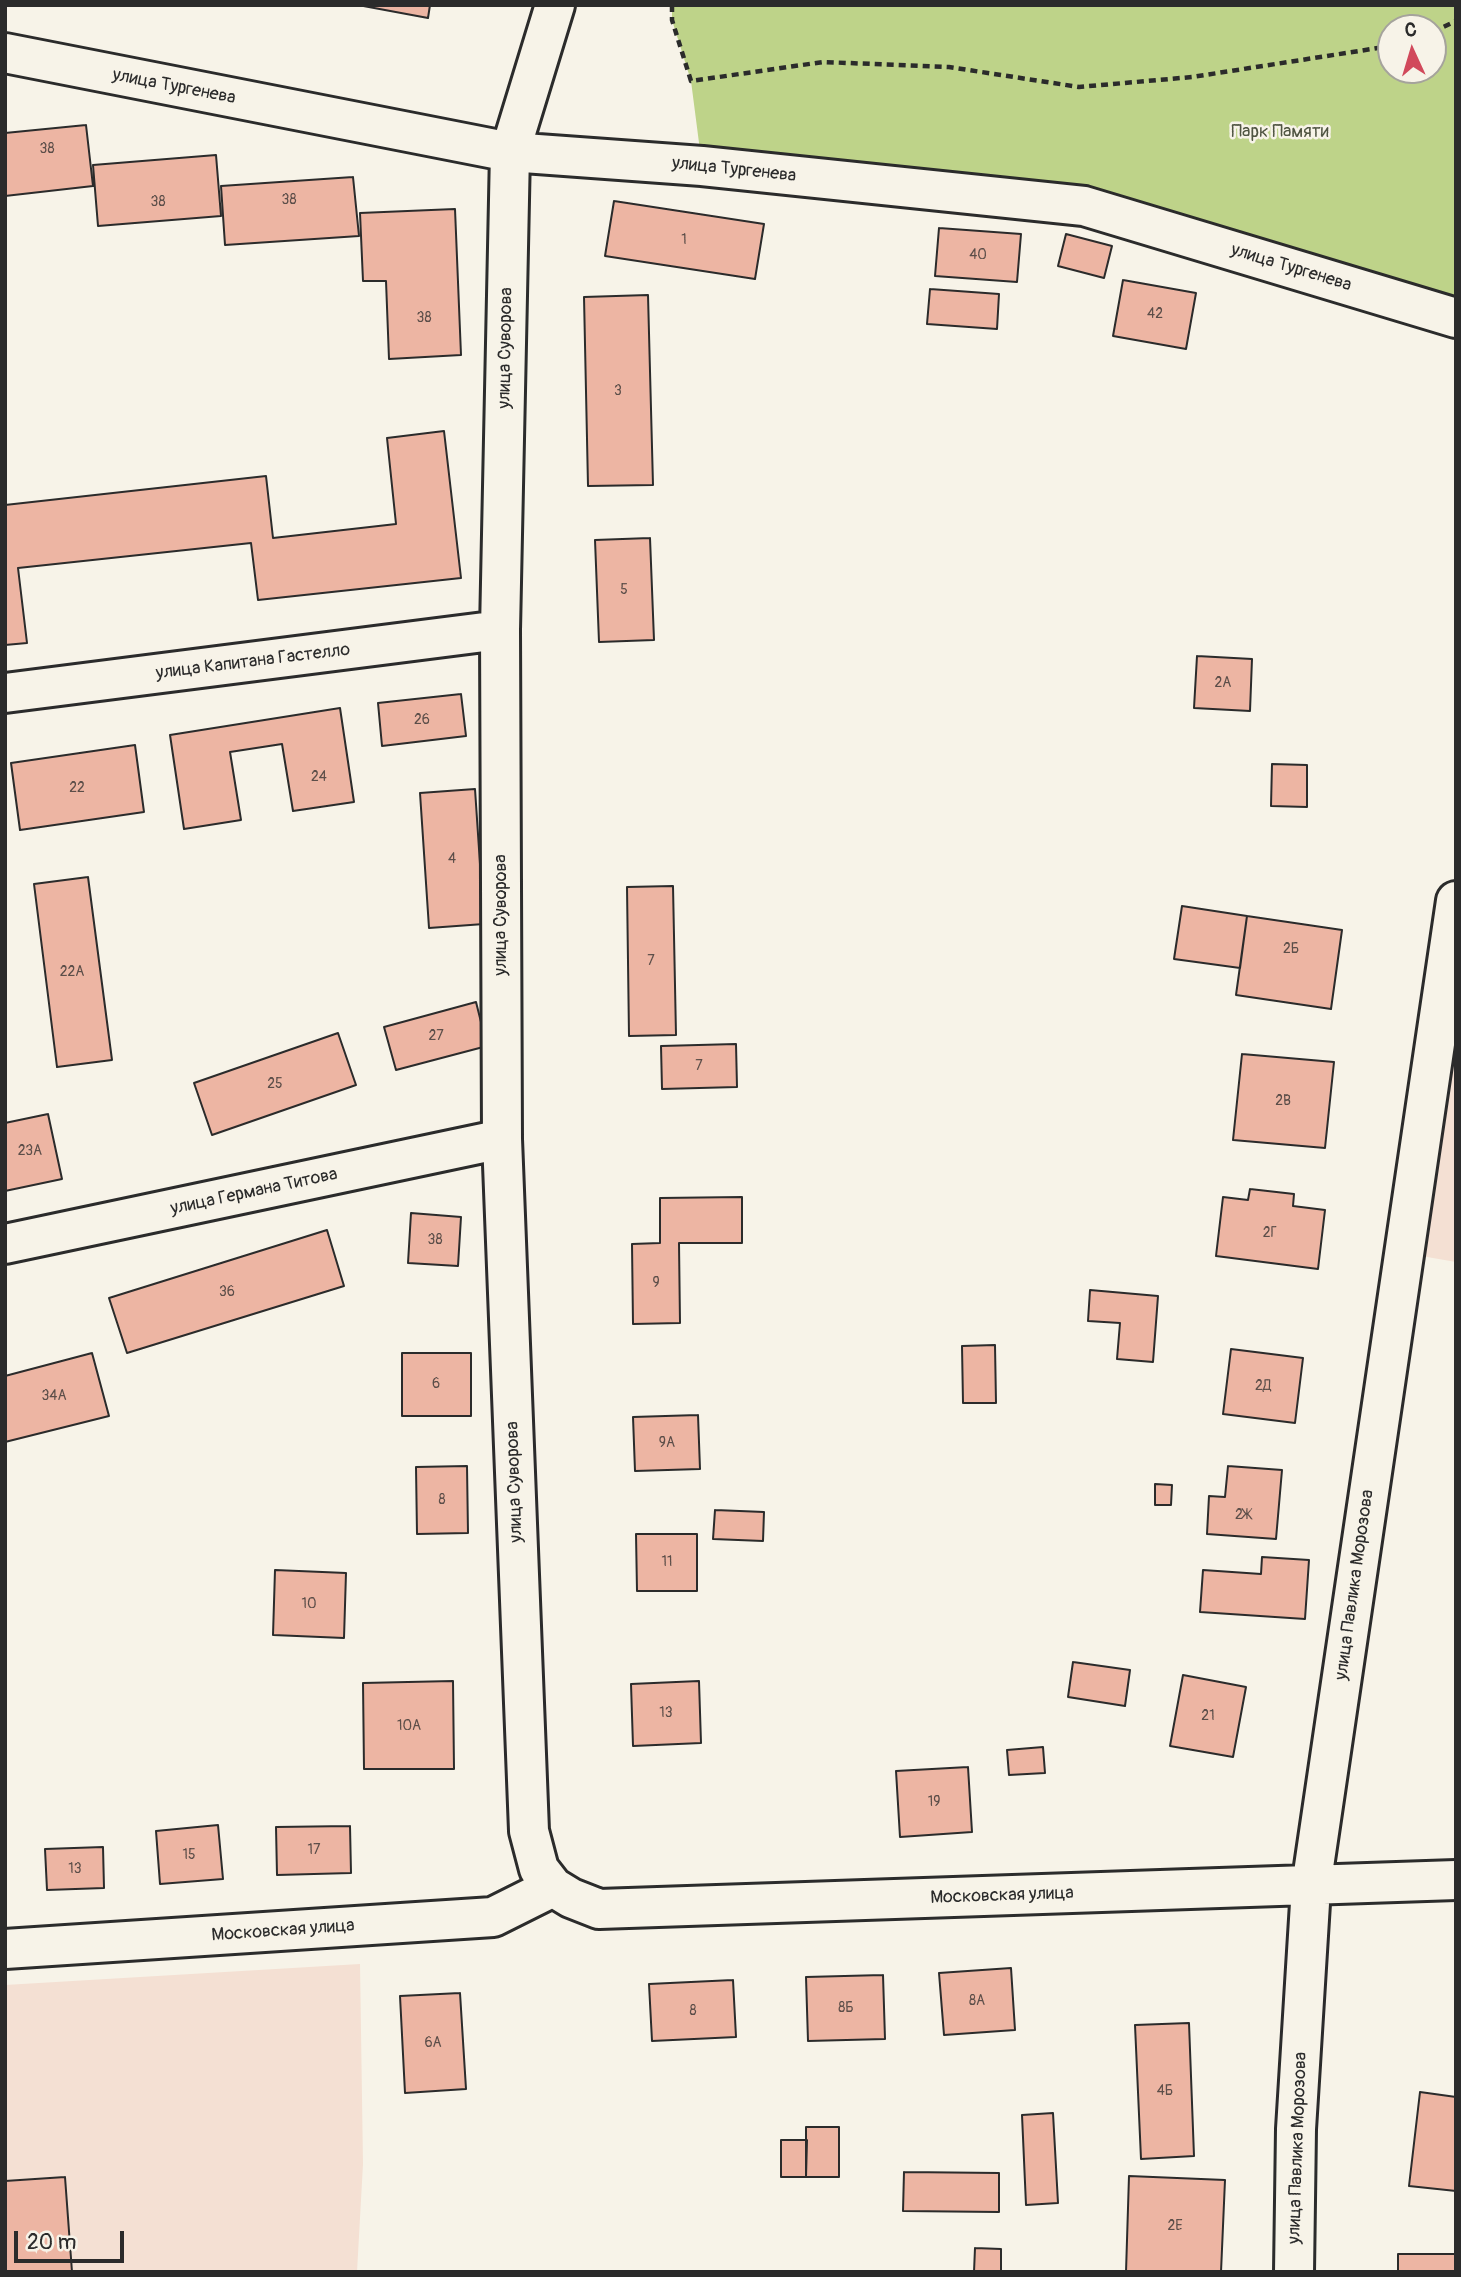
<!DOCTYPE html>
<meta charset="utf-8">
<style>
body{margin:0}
#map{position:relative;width:1461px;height:2277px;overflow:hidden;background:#f7f3e8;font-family:Pangolin,sans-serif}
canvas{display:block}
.frame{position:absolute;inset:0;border:7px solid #2b2b2b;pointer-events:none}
.north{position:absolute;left:1377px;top:14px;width:70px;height:70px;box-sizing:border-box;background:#f7f3e8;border:2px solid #a5a39c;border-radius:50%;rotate:356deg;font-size:19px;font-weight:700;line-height:28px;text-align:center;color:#2b2b2b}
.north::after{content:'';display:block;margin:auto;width:24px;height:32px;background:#d1495b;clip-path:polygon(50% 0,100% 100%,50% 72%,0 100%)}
.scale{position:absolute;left:14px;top:2231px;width:110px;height:32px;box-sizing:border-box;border:4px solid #2b2b2b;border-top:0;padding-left:9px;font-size:21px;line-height:24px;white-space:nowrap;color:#2b2b2b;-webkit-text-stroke:5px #f7f3e8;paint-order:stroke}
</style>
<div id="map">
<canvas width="1461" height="2277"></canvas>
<div class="frame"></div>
<div class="north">С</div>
<div class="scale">20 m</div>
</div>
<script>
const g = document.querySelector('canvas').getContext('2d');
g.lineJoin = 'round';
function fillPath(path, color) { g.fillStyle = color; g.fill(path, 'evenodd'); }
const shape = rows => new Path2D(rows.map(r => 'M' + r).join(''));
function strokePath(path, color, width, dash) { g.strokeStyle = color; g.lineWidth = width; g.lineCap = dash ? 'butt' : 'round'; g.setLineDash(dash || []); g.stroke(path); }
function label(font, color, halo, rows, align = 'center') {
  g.font = font + ' Pangolin,sans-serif'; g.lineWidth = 5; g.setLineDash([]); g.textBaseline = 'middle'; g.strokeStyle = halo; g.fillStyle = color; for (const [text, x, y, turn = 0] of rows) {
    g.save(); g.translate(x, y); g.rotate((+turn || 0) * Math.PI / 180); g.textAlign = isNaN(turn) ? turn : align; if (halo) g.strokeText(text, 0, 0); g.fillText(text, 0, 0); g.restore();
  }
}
fillPath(shape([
 [1456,901,1456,1262,1404,1253],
 [360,1964,363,2164,357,2272,5,2272,5,1985]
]), '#f4e0d3');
fillPath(shape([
 [672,5,1456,5,1456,318,1084,206,702,166,691,81,672,20],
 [1391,28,1433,28,1433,70,1391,70]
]), '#bed389');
const building = shape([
 [358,5,430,5,428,18,358,5],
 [86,125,93,186,5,196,5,133,86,125],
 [216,155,221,216,98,226,93,165,216,155],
 [353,177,359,236,225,245,221,186,353,177],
 [614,201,764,224,755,279,605,256,614,201],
 [455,209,461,355,389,359,386,281,363,281,360,213,455,209],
 [939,228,1021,234,1017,282,935,276,939,228],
 [1066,234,1112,246,1104,278,1058,266,1066,234],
 [1123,280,1196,293,1186,349,1113,336,1123,280],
 [930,289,999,294,997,329,927,324,930,289],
 [648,295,653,485,588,486,584,297,648,295],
 [444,431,461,578,258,600,251,543,18,568,27,643,5,645,5,505,266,476,273,538,396,524,387,438,444,431],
 [650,538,654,640,599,642,595,540,650,538],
 [1197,656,1252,659,1250,711,1194,708,1197,656],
 [461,694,466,736,382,746,378,703,461,694],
 [340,708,354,802,293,811,282,744,230,752,241,820,184,829,170,735,340,708],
 [135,745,144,812,20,830,11,763,135,745],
 [1272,764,1307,765,1307,807,1271,806,1272,764],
 [475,789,484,924,429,928,420,793,475,789],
 [88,877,112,1060,57,1067,34,884,88,877],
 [673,886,676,1035,629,1036,627,887,673,886],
 [1182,906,1247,916,1240,968,1174,959,1182,906],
 [1247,916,1342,930,1331,1009,1236,995,1247,916],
 [476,1002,487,1046,396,1070,384,1027,476,1002],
 [338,1033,356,1085,212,1135,194,1083,338,1033],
 [736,1044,737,1087,662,1089,661,1046,736,1044],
 [1242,1054,1334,1062,1325,1148,1233,1140,1242,1054],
 [48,1114,62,1179,5,1191,5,1123,48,1114],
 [1250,1189,1294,1194,1293,1206,1325,1210,1318,1269,1216,1256,1223,1197,1248,1200,1250,1189],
 [742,1197,742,1243,679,1243,680,1323,633,1324,632,1244,660,1243,660,1198,742,1197],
 [411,1213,461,1217,458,1266,408,1263,411,1213],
 [327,1230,344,1286,127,1353,109,1298,327,1230],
 [1090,1290,1158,1296,1153,1362,1117,1359,1120,1323,1088,1321,1090,1290],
 [995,1345,996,1403,963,1403,962,1346,995,1345],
 [1231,1349,1303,1358,1295,1423,1223,1414,1231,1349],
 [92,1353,109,1416,5,1442,5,1376,92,1353],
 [402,1353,471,1353,471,1416,402,1416,402,1353],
 [698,1415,700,1469,635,1471,633,1417,698,1415],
 [467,1466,468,1533,417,1534,416,1467,467,1466],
 [1228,1466,1282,1470,1276,1539,1207,1534,1209,1496,1225,1497,1228,1466],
 [1155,1484,1172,1485,1171,1505,1155,1505,1155,1484],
 [715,1510,764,1512,763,1541,713,1539,715,1510],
 [636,1534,697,1534,697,1591,637,1591,636,1534],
 [1262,1557,1309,1560,1305,1619,1200,1612,1203,1570,1261,1574,1262,1557],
 [275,1570,346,1573,344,1638,273,1635,275,1570],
 [1073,1662,1130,1670,1125,1706,1068,1697,1073,1662],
 [1183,1675,1246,1687,1233,1757,1170,1746,1183,1675],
 [453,1681,454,1769,364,1769,363,1683,453,1681],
 [699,1681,701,1743,633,1746,631,1684,699,1681],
 [1043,1747,1045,1773,1009,1775,1007,1750,1043,1747],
 [968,1767,972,1832,900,1837,896,1771,968,1767],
 [218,1825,223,1879,160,1884,156,1831,218,1825],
 [350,1826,351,1873,277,1875,276,1827,350,1826],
 [103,1847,104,1888,47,1890,45,1849,103,1847],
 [1011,1968,1015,2030,944,2035,939,1973,1011,1968],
 [883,1975,885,2039,808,2041,806,1977,883,1975],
 [733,1980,736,2037,652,2041,649,1984,733,1980],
 [460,1993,466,2089,405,2093,400,1996,460,1993],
 [1189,2023,1194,2156,1141,2159,1135,2025,1189,2023],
 [1420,2092,1456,2097,1456,2191,1409,2186,1420,2092],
 [1053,2113,1058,2203,1026,2205,1022,2115,1053,2113],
 [806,2127,839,2127,839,2177,806,2177,806,2127],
 [781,2140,807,2140,806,2177,781,2177,781,2140],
 [904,2172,999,2173,999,2212,903,2211,904,2172],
 [1129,2176,1225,2180,1221,2272,1126,2272,1129,2176],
 [65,2177,72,2272,5,2272,5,2181,65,2177],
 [975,2248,1001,2249,1001,2272,974,2272,975,2248],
 [1398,2254,1456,2254,1456,2272,1398,2272,1398,2254]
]);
fillPath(building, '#edb5a3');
strokePath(building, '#2b2b2b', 2);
const minor = shape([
 [555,5,510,152,500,630,502,1139,529,1831,539,1869,553,1887,571,1898,599,1909,1456,1880],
 [5,53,510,152,702,166,1084,206,1456,318],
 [5,693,500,630],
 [5,1244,502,1139],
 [5,1949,493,1917,553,1887],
 [1294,2272,1296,2129,1311,1887,1456,901]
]);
strokePath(minor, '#2b2b2b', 44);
strokePath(shape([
 [672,5,672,20,691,81,823,62,949,67,1079,87,1192,77,1391,46],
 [1433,32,1456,21]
]), '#2b2b2b', 4.5, [7, 5]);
strokePath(minor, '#f7f3e8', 38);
label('14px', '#5c4e49', null, [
 ["38",47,149],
 ["38",289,200],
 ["38",158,202],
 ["1",684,240],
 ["40",978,255],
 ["42",1155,314],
 ["38",424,318],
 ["3",618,391],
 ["5",624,590],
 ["2А",1223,683],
 ["26",422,720],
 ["24",319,777],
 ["22",77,788],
 ["4",452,859],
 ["2Б",1291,949],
 ["7",651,961],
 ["22А",72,972],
 ["27",436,1036],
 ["7",699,1066],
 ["25",275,1084],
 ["2В",1283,1101],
 ["23А",30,1151],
 ["2Г",1270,1233],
 ["38",435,1240],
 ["9",656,1283],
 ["36",227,1292],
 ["6",436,1384],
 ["2Д",1263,1386],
 ["34А",54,1396],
 ["9А",667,1443],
 ["8",442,1500],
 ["2Ж",1243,1515],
 ["11",667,1562],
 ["10",309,1604],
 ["13",666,1713],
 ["21",1208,1716],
 ["10А",409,1726],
 ["19",934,1802],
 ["17",314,1850],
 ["15",189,1855],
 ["13",75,1869],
 ["8А",977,2001],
 ["8Б",846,2008],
 ["8",693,2011],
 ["6А",433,2043],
 ["4Б",1165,2091],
 ["2Е",1175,2226]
]);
label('18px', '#2b2b2b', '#f7f3e8', [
 ["улица Тургенева",174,87,11],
 ["улица Тургенева",734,170,6],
 ["улица Тургенева",1291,268,17],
 ["улица Суворова",506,348,-89],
 ["улица Капитана Гастелло",253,662,-7],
 ["улица Суворова",501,915,-90],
 ["улица Германа Титова",254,1192,-12],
 ["улица Суворова",515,1482,-92],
 ["улица Павлика Морозова",1355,1585,-82],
 ["Московская улица",1002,1896,-2],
 ["Московская улица",283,1931,-4],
 ["улица Павлика Морозова",1298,2148,-88]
]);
label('18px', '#505542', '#f7f3e8', [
 ["Парк Памяти",1280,132]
]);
</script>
